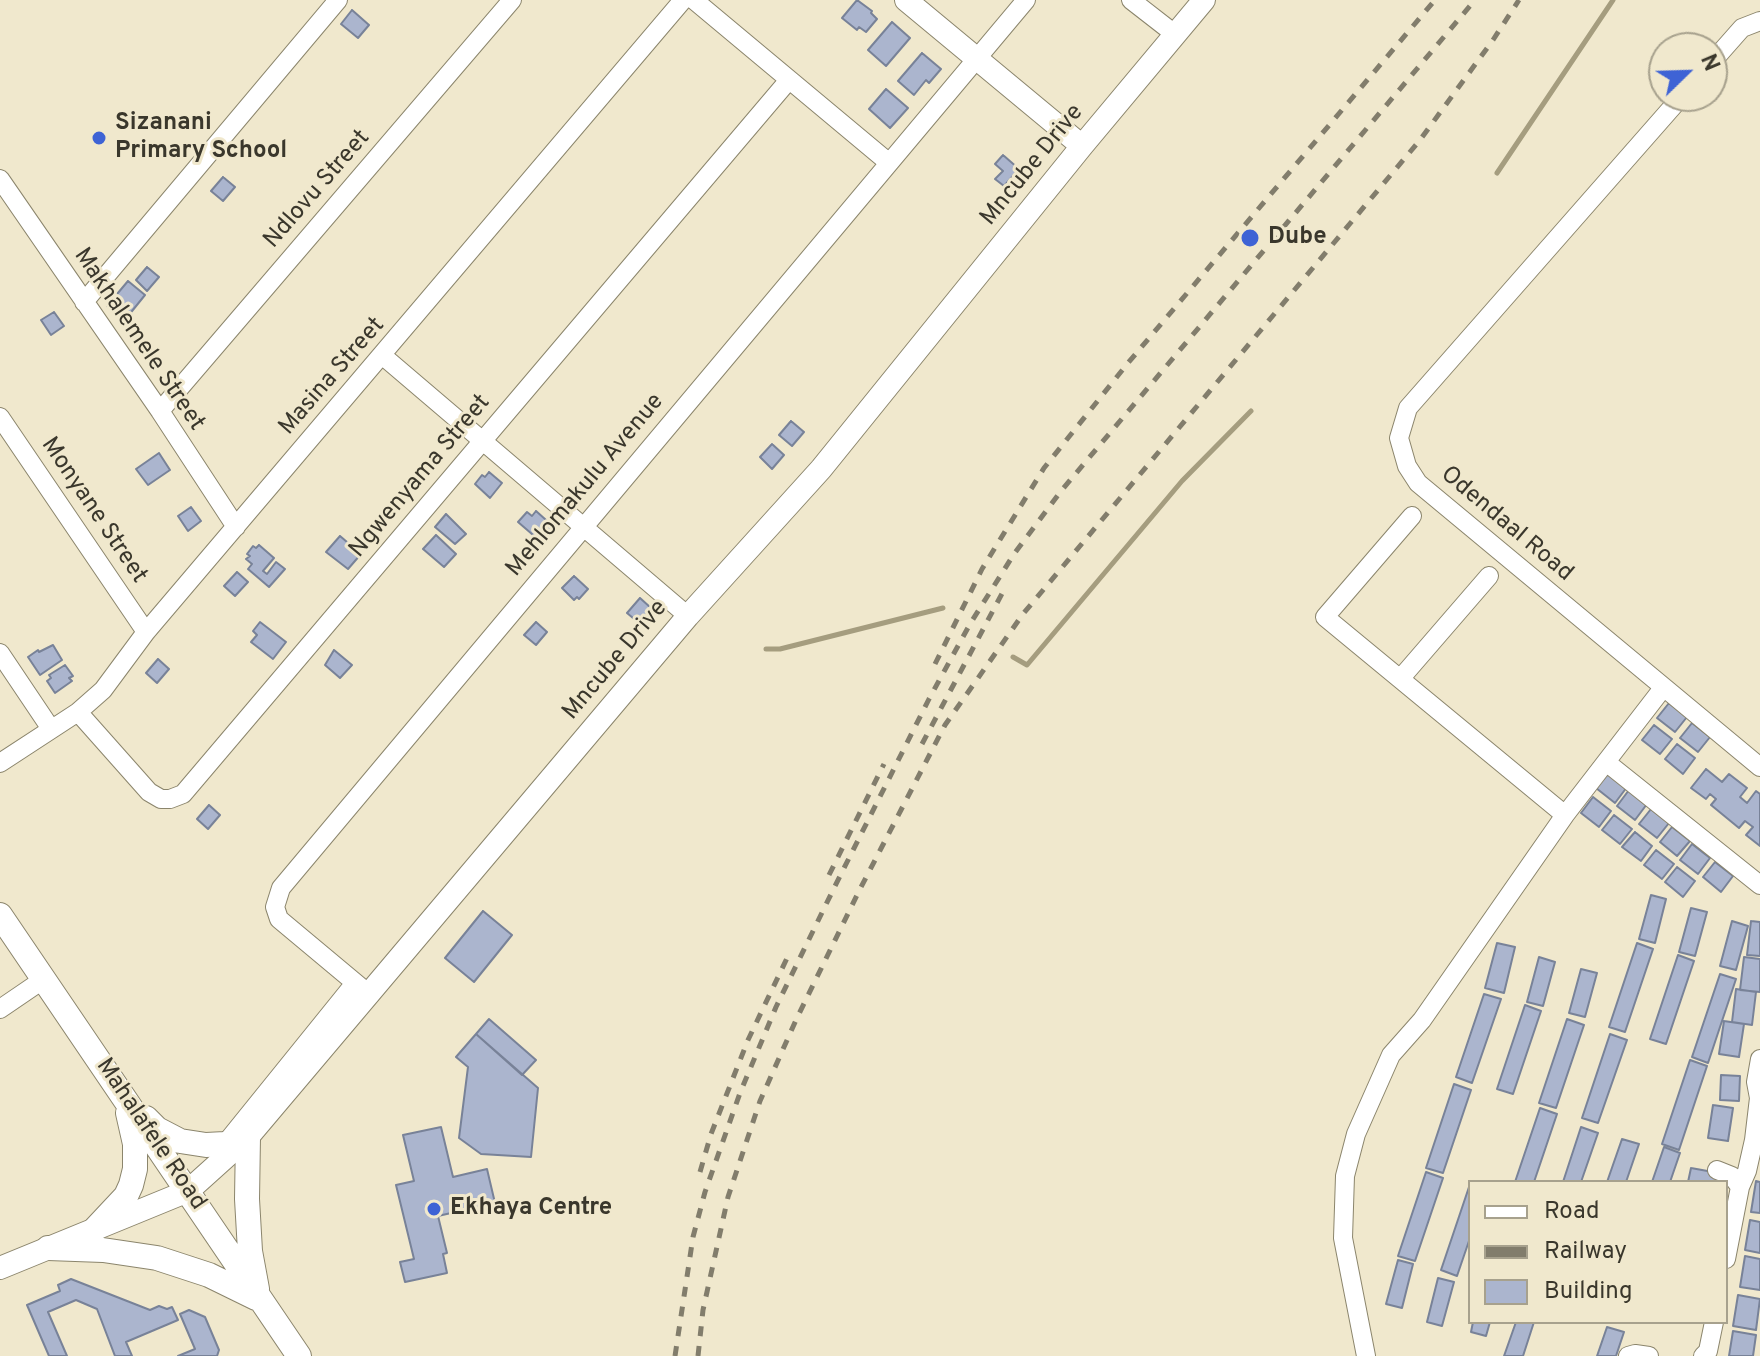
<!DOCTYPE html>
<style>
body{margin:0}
#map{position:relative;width:1760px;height:1356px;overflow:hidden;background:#f0e8cd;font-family:Overpass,sans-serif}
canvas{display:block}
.legend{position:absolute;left:1468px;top:1180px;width:260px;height:144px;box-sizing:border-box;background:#f0e8cd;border:2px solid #a7a18d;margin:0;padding:10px 14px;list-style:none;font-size:24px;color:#3a372c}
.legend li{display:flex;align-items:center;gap:16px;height:40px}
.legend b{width:40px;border:2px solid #a7a18d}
.north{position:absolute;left:1648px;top:32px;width:80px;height:80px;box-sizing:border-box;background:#f0e8cd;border:2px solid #a7a18d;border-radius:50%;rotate:67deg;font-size:22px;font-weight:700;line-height:32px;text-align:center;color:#3a372c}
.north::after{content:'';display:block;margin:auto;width:28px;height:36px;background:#3e63d5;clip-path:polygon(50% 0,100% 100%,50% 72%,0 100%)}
</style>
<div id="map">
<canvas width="1760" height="1356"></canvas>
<ul class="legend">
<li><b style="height:10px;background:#fff"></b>Road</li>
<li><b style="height:10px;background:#827d6c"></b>Railway</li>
<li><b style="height:22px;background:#abb5ce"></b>Building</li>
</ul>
<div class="north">N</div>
</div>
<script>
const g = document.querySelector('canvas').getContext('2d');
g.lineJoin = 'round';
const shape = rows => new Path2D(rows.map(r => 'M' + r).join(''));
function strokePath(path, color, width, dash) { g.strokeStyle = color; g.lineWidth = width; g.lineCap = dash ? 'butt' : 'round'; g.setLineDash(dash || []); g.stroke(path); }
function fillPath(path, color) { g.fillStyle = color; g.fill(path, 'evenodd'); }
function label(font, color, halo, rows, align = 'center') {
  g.font = font + ' Overpass,sans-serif'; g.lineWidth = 6; g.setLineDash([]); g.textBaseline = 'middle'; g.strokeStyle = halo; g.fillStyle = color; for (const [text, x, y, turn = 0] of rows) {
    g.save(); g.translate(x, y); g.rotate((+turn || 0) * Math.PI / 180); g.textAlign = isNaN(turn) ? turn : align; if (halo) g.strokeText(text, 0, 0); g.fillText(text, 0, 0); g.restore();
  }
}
strokePath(shape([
 [1497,173,1613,0],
 [766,649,780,649,943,608],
 [1013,657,1027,665,1182,481,1251,411]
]), '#a59d7f', 5);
const building = shape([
 [857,0,872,11,871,13,877,19,866,32,859,27,857,30,842,18,857,0],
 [352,10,369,25,358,38,341,24,352,10],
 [892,22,910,38,886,66,868,50,892,22],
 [922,53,941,69,929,83,926,80,914,95,898,81,922,53],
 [886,89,908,108,890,128,869,109,886,89],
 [1003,155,1019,169,1004,186,995,179,1003,171,995,164,1003,155],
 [223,177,235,187,223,201,211,191,223,177],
 [147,267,159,277,147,291,136,280,147,267],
 [128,281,145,295,124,321,107,306,128,281],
 [54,312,64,326,51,335,41,320,54,312],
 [791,421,804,432,792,446,779,435,791,421],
 [772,444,784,455,772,469,760,457,772,444],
 [159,453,170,470,148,485,136,469,159,453],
 [489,472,502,483,490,498,475,484,482,475,485,477,489,472],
 [191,507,201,521,188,531,178,516,191,507],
 [536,511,555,528,546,539,544,537,540,541,518,522,527,512,532,516,536,511],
 [446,514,466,534,455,544,435,527,446,514],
 [436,535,456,554,444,567,423,549,436,535],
 [340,536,361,554,348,569,326,552,340,536],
 [259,545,274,558,263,571,267,574,276,562,285,569,269,587,248,569,252,564,246,559,250,556,247,554,253,546,256,548,259,545],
 [237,572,248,582,235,596,224,586,237,572],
 [574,576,588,589,579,599,577,597,574,600,562,588,574,576],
 [640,598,651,608,639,623,627,613,640,598],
 [260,622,286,642,273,659,251,642,257,635,253,631,260,622],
 [536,622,547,632,536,645,524,635,536,622],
 [53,645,62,660,40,675,28,657,38,650,39,652,53,645],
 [334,650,352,665,340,678,325,665,334,650],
 [158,659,169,669,157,683,146,673,158,659],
 [65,665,73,676,69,678,72,681,55,693,47,681,51,678,49,675,65,665],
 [1669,703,1687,717,1675,732,1657,718,1669,703],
 [1692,723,1710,737,1698,752,1680,738,1692,723],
 [1654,725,1672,739,1660,754,1642,740,1654,725],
 [1677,744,1695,758,1683,774,1665,759,1677,744],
 [1706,769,1722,782,1729,774,1747,788,1740,797,1747,803,1756,791,1760,794,1760,846,1746,835,1753,827,1745,821,1739,828,1711,805,1716,799,1710,794,1706,799,1691,788,1706,769],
 [1608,773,1627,787,1615,803,1596,788,1608,773],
 [1629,790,1647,804,1635,820,1617,806,1629,790],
 [1593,797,1611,811,1599,827,1581,813,1593,797],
 [209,805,220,815,208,829,197,819,209,805],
 [1651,809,1669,823,1657,838,1639,824,1651,809],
 [1614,815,1632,829,1620,844,1602,830,1614,815],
 [1672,827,1690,841,1677,856,1660,842,1672,827],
 [1635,832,1652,846,1641,861,1622,847,1635,832],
 [1692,844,1710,858,1698,874,1680,860,1692,844],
 [1656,850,1674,864,1662,879,1644,865,1656,850],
 [1715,862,1733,876,1721,892,1703,877,1715,862],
 [1677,867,1695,881,1683,897,1665,882,1677,867],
 [1651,895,1666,899,1655,943,1639,939,1651,895],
 [1691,908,1707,912,1695,956,1679,952,1691,908],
 [483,911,512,935,474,982,445,958,483,911],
 [1732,921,1748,926,1736,970,1720,966,1732,921],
 [1751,921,1760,922,1760,956,1747,955,1751,921],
 [1497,943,1515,947,1504,993,1485,988,1497,943],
 [1637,943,1653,949,1625,1032,1609,1027,1637,943],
 [1678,955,1694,961,1666,1044,1650,1039,1678,955],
 [1539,957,1555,962,1543,1006,1527,1002,1539,957],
 [1744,957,1760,959,1760,992,1740,990,1744,957],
 [1581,969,1597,973,1585,1017,1569,1013,1581,969],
 [1720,974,1736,979,1708,1063,1692,1057,1720,974],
 [1736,989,1756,992,1752,1025,1732,1022,1736,989],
 [1484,994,1501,999,1472,1083,1456,1077,1484,994],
 [1525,1005,1541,1011,1513,1094,1497,1089,1525,1005],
 [489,1019,536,1060,522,1075,476,1034,489,1019],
 [1567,1019,1584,1025,1556,1108,1539,1103,1567,1019],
 [1724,1021,1744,1024,1739,1057,1719,1054,1724,1021],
 [476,1034,538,1088,531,1157,481,1154,459,1138,468,1067,456,1057,476,1034],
 [1610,1034,1627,1040,1598,1123,1582,1118,1610,1034],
 [1690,1060,1707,1066,1679,1150,1662,1144,1690,1060],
 [1721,1075,1740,1076,1739,1101,1720,1100,1721,1075],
 [1454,1084,1471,1090,1443,1173,1426,1168,1454,1084],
 [1713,1105,1733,1108,1728,1141,1708,1138,1713,1105],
 [1540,1108,1557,1114,1534,1182,1515,1182,1540,1108],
 [441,1127,453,1177,487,1169,495,1203,438,1216,447,1253,443,1254,447,1273,405,1282,400,1262,414,1259,396,1185,414,1181,403,1135,441,1127],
 [1581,1127,1598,1133,1581,1182,1563,1182,1581,1127],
 [1622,1139,1639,1144,1626,1182,1607,1182,1622,1139],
 [1664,1147,1680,1153,1670,1182,1652,1182,1664,1147],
 [1691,1168,1724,1174,1722,1182,1688,1182,1691,1168],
 [1426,1172,1443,1178,1415,1261,1398,1256,1426,1172],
 [1756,1181,1760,1182,1760,1213,1751,1212,1756,1181],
 [1469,1187,1470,1238,1457,1276,1441,1270,1469,1187],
 [1750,1220,1760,1222,1760,1253,1745,1250,1750,1220],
 [1745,1256,1760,1259,1760,1290,1740,1287,1745,1256],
 [1398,1260,1413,1264,1402,1308,1386,1304,1398,1260],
 [1438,1278,1454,1282,1442,1326,1427,1322,1438,1278],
 [71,1279,150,1310,159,1306,167,1309,172,1307,178,1320,126,1342,132,1356,115,1356,97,1309,76,1300,48,1312,67,1356,49,1356,27,1305,60,1291,58,1285,71,1279],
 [1738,1295,1760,1299,1756,1330,1733,1326,1738,1295],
 [189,1310,205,1317,219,1350,217,1356,178,1356,195,1349,180,1314,189,1310],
 [1473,1322,1490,1322,1486,1336,1471,1332,1473,1322],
 [1516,1322,1534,1322,1523,1356,1504,1356,1516,1322],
 [1607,1327,1624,1332,1616,1356,1597,1356,1607,1327],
 [1733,1331,1756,1335,1753,1356,1729,1356,1733,1331]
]);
fillPath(building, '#abb5ce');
strokePath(building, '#788298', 2);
const minor = shape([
 [694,0,888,162],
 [1131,0,1176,35],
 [1712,62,1742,28,1760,21],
 [1682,96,1408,408,1399,438,1407,466,1418,483,1760,767],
 [0,179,160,411,236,527],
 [84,302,338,0],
 [383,356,688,616],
 [160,411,512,0],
 [0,417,146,632],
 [1412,516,1325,617,1565,815],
 [0,653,51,729],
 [1400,679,1489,576],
 [78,712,149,792,161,799,170,799,183,794,788,81],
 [1606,762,1760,885],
 [0,763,78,712,103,690,146,632,683,0],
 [370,995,279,919,275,907,281,888,1026,0],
 [0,1009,44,979],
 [225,1144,355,983],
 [1717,1170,1732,1176,1740,1187],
 [1726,1259,1740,1187,1747,1171,1754,1140,1759,1098,1756,1082,1760,1059],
 [1366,1356,1343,1238,1345,1176,1356,1134,1391,1055,1422,1020,1565,815,1663,688],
 [1628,1356,1635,1354,1649,1356],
 [1703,1356,1708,1351,1714,1322]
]);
const tertiary = shape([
 [906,0,1082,146],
 [0,1268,188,1191,248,1137,688,616,821,469,1082,146,1204,0]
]);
const secondary = shape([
 [0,915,299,1356],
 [146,1118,157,1129,180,1141,206,1145,225,1144,248,1137,247,1199,250,1251,257,1289],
 [96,1228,126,1196,131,1185,135,1169,135,1144,128,1113],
 [48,1248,103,1250,157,1258,209,1275,256,1298]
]);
strokePath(minor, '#8b856c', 20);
strokePath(tertiary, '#8b856c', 24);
strokePath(secondary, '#8b856c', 26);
strokePath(minor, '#fff', 18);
strokePath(tertiary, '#fff', 22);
strokePath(secondary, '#fff', 24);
strokePath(shape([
 [935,664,982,569,1044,468,1128,363,1435,0],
 [922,744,1005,588],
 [829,875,884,764],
 [700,1172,711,1134,748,1040,789,954],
 [675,1356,693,1237,705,1192,740,1093,776,1007,834,888,929,699,970,624,1014,554,1061,491,1475,0],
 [698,1356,703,1310,728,1197,760,1101,796,1020,859,891,945,725,1023,614,1420,140,1493,40,1519,0]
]), '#827d6c', 5, [10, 10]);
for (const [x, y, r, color] of [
 [99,138,8,"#3e63d5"],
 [1250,238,10,"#3e63d5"],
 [434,1209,8,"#3e63d5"]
]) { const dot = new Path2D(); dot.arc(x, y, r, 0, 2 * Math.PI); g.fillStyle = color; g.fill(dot); strokePath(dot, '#f0e8cd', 3); }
label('bold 24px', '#3a372c', '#f0e8cd', [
 ["Sizanani",115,124],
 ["Primary School",115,152],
 ["Dube",1268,238],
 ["Ekhaya Centre",450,1209]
], 'left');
label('24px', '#3a372c', '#f0e8cd', [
 ["Mncube Drive",1033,166,-51],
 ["Ndlovu Street",318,190,-49],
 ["Makhalemele Street",138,340,56],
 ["Masina Street",333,377,-49],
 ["Ngwenyama Street",421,477,-50],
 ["Mehlomakulu Avenue",586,486,-50],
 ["Monyane Street",93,511,56],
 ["Odendaal Road",1506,525,40],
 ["Mncube Drive",616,661,-50],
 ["Mahalafele Road",150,1135,56]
]);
</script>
